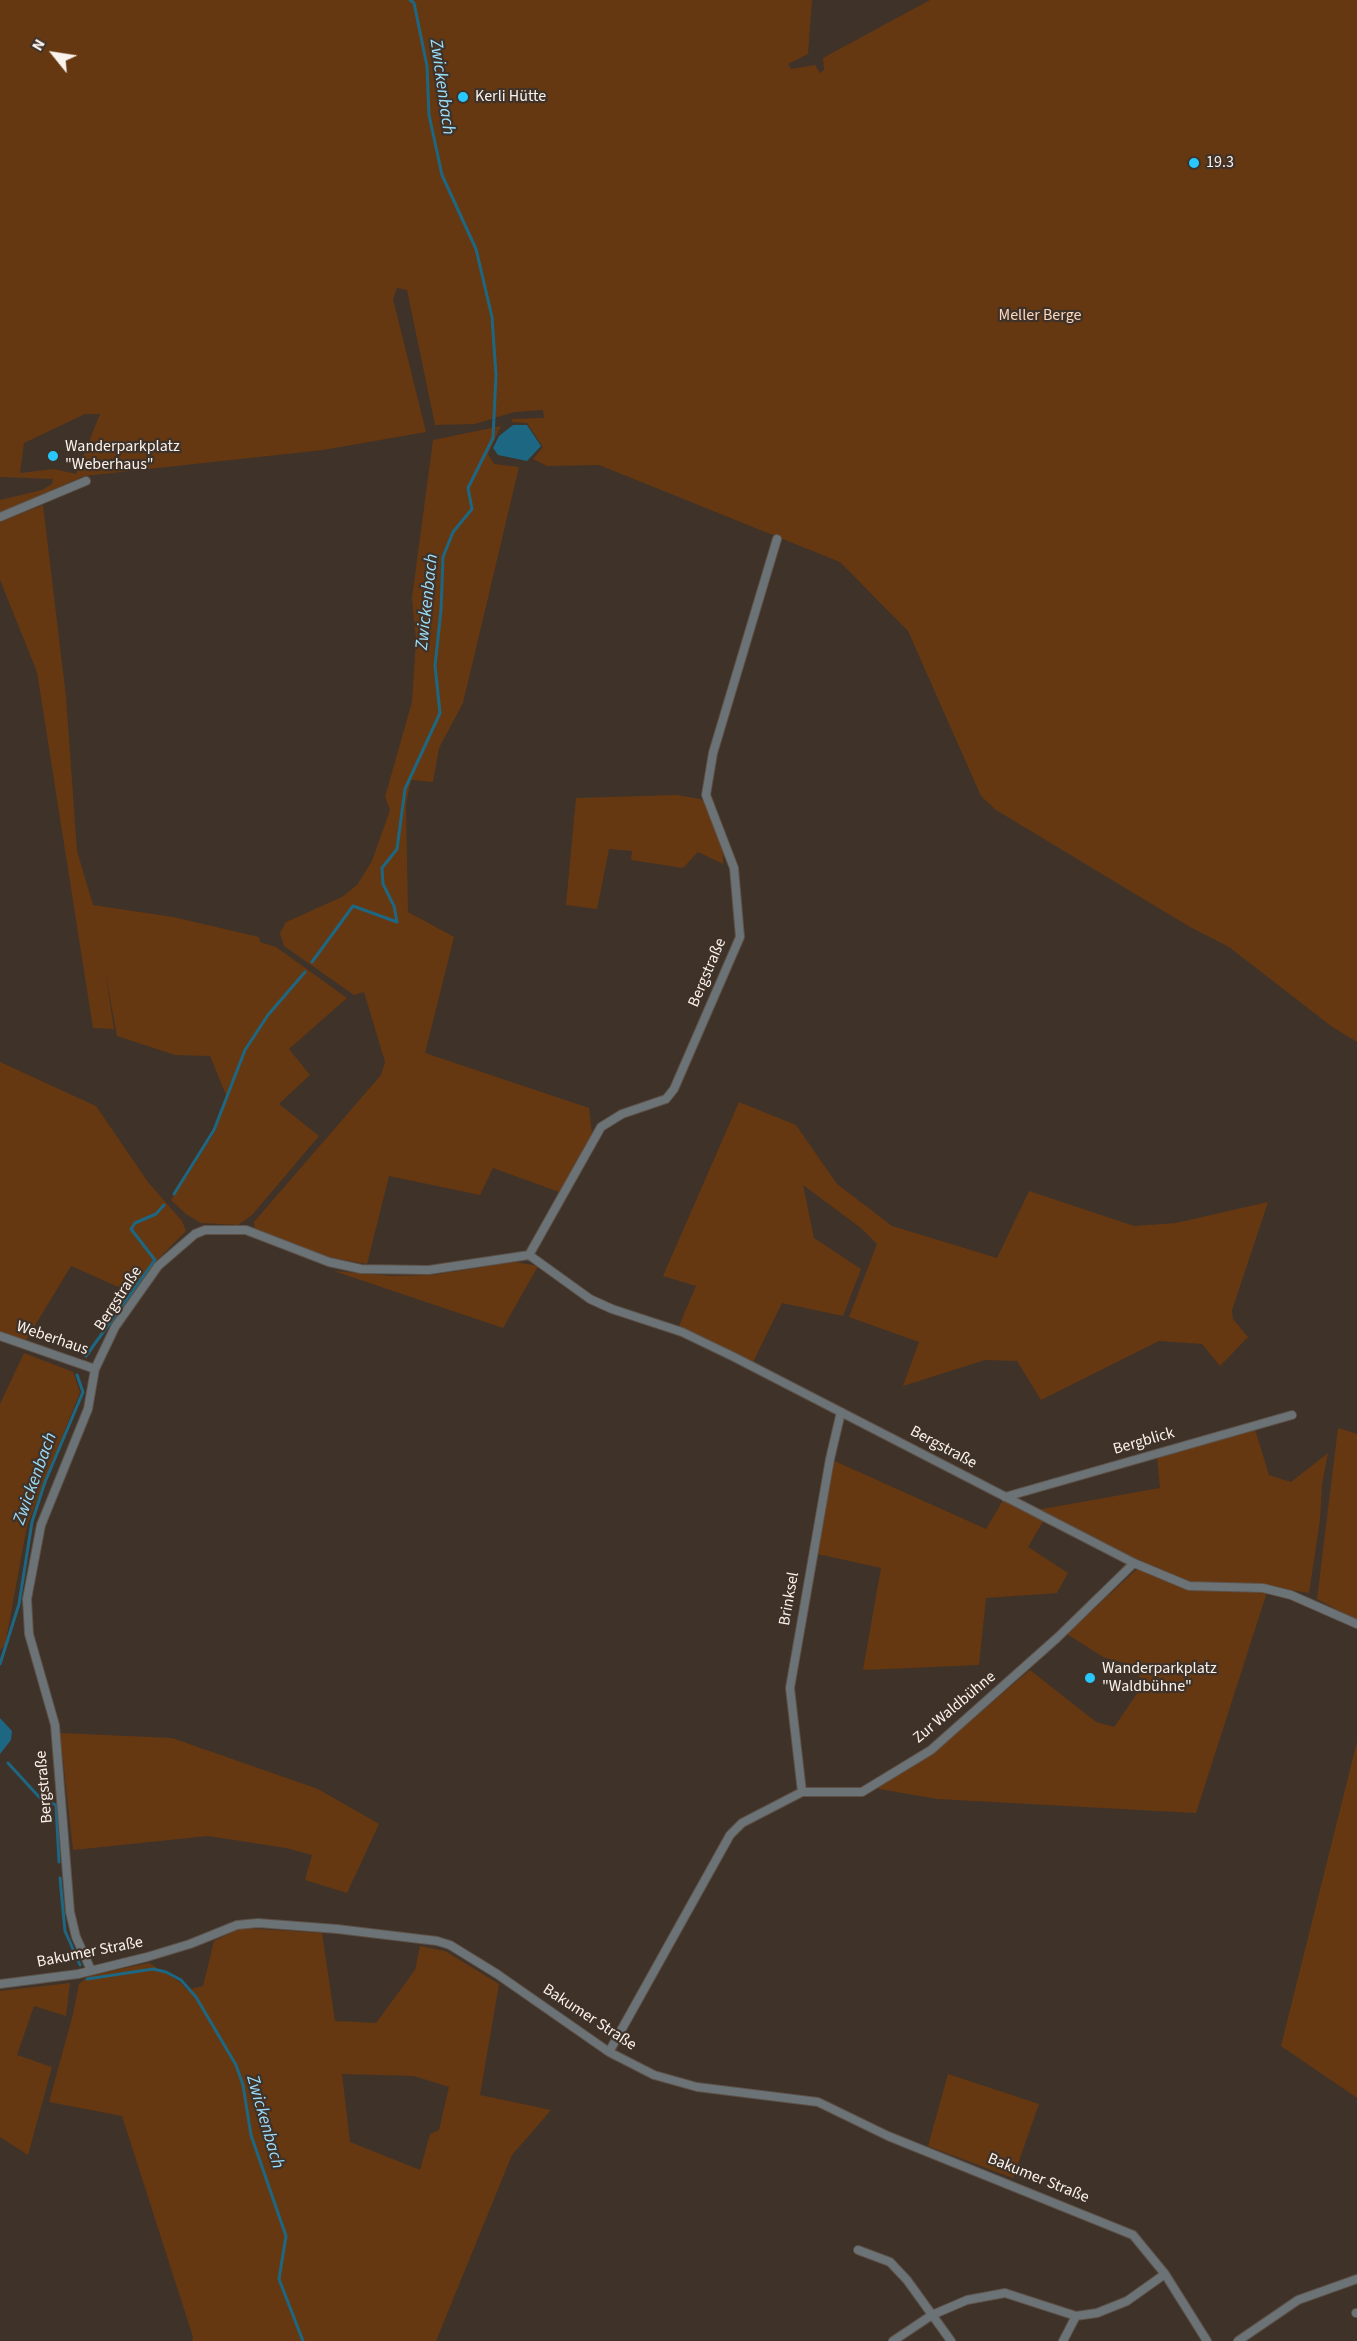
<!DOCTYPE html>
<meta charset="utf-8">
<style>
body{margin:0}
#map{position:relative;width:1357px;height:2341px;overflow:hidden;background:#3f3229;font-family:"Source Sans 3",sans-serif}
canvas{display:block}
.north{position:absolute;left:24px;top:24px;width:60px;height:60px;-webkit-text-stroke:4px #3f3229;paint-order:stroke;rotate:300deg;font-size:16px;font-weight:700;line-height:24px;text-align:center;color:#faf2ec}
.north::after{content:'';display:block;margin:auto;width:21px;height:27px;background:#faf2ec;clip-path:polygon(50% 0,100% 100%,50% 72%,0 100%)}
</style>
<div id="map">
<canvas width="1357" height="2341"></canvas>
<div class="north">N</div>
</div>
<script>
const g = document.querySelector('canvas').getContext('2d');
g.lineJoin = 'round';
function fillPath(path, color) { g.fillStyle = color; g.fill(path, 'evenodd'); }
const shape = rows => new Path2D(rows.map(r => 'M' + r).join(''));
function strokePath(path, color, width, dash) { g.strokeStyle = color; g.lineWidth = width; g.lineCap = dash ? 'butt' : 'round'; g.setLineDash(dash || []); g.stroke(path); }
function label(font, color, halo, rows, align = 'center') {
  g.font = font + ' "Source Sans 3",sans-serif'; g.lineWidth = 4.5; g.setLineDash([]); g.textBaseline = 'middle'; g.strokeStyle = halo; g.fillStyle = color; for (const [text, x, y, turn = 0] of rows) {
    g.save(); g.translate(x, y); g.rotate((+turn || 0) * Math.PI / 180); g.textAlign = isNaN(turn) ? turn : align; if (halo) g.strokeText(text, 0, 0); g.fillText(text, 0, 0); g.restore();
  }
}
fillPath(shape([
 [0,0,812,0,808,54,788,64,791,69,815,65,820,73,824,70,823,58,930,0,1357,0,1357,1042,1331,1026,1229,947,1190,927,996,810,981,796,908,631,840,562,599,465,547,466,533,459,543,447,527,423,512,422,512,419,544,418,543,410,514,412,475,424,435,425,407,290,397,288,393,299,426,432,323,450,84,476,0,513,0,500,42,490,52,484,53,479,0,477],
 [85,414,100,414,76,474,54,469,20,473,24,443],
 [501,426,488,454,494,464,519,467,463,703,439,748,433,782,411,780,406,804,408,912,454,937,425,1053,589,1108,592,1134,559,1192,493,1168,480,1195,389,1176,367,1264,329,1257,255,1230,254,1222,381,1075,385,1062,364,992,354,995,284,946,280,933,286,922,342,897,357,885,372,861,390,810,385,797,412,702,416,640,412,598,433,440],
 [43,505,66,697,77,851,93,905,173,917,259,937,260,942,276,947,347,998,289,1049,310,1075,279,1104,319,1136,252,1215,238,1225,201,1223,186,1214,171,1200,215,1132,226,1095,210,1056,175,1055,117,1036,105,970,114,1029,93,1028,37,672,0,580,0,522],
 [677,795,700,799,707,804,723,852,723,864,698,852,683,868,631,860,632,851,609,849,597,909,566,905,576,798],
 [0,1062,96,1106,148,1182,182,1221,186,1231,157,1260,132,1293,71,1266,25,1342,0,1331],
 [739,1102,796,1125,837,1184,892,1226,997,1258,1029,1191,1134,1226,1176,1223,1268,1202,1232,1310,1233,1319,1248,1337,1220,1366,1202,1344,1159,1341,1041,1400,1017,1361,985,1360,903,1386,919,1342,849,1317,877,1244,861,1228,803,1185,814,1238,861,1269,843,1316,782,1303,753,1362,679,1326,696,1286,663,1276],
 [515,1262,538,1266,503,1328,334,1271,392,1276,433,1275],
 [24,1353,73,1372,80,1392,27,1526,5,1645,0,1650,0,1404],
 [1254,1426,1269,1475,1291,1482,1328,1453,1322,1484,1320,1520,1309,1593,1266,1586,1266,1595,1196,1813,937,1799,874,1788,933,1753,1030,1670,1096,1722,1114,1727,1143,1685,1134,1666,1103,1657,1067,1634,1137,1569,1141,1561,1045,1518,1028,1547,1068,1573,1057,1593,986,1598,979,1665,863,1670,881,1568,813,1553,830,1459,986,1529,1005,1497,1031,1511,1160,1488,1157,1456],
 [1338,1428,1357,1434,1357,1620,1317,1599],
 [60,1733,172,1738,318,1789,379,1824,347,1893,305,1880,312,1855,286,1848,208,1836,73,1850],
 [1357,1742,1357,2098,1281,2046],
 [241,1928,322,1933,335,2021,376,2023,415,1970,420,1946,445,1951,499,1984,480,2095,551,2110,512,2155,436,2341,192,2341,193,2337,122,2116,49,2102,73,2014,79,1984,90,1975,149,1963,180,1982,187,1990,203,1986,214,1941],
 [342,2074,414,2076,449,2087,439,2130,430,2134,420,2170,350,2142],
 [70,1983,66,2016,34,2006,17,2055,52,2067,28,2155,0,2137,0,1991],
 [948,2074,1039,2104,1013,2178,928,2146]
]), '#663811');
fillPath(shape([
 [513,425,527,425,541,446,527,461,498,455,493,448,499,436],
 [0,1718,12,1731,11,1740,0,1754]
]), '#1e6783');
strokePath(shape([
 [312,962,353,906,397,922,394,906,383,884,382,868,397,849,405,789,440,713,435,666,441,610,443,557,453,532,472,509,468,488,493,438,496,375,492,317,476,249,442,175,429,115,427,66,414,3,410,0],
 [174,1194,214,1130,245,1050,268,1015,305,972],
 [86,1356,155,1260,131,1229,135,1223,156,1214,164,1205],
 [0,1664,19,1604,32,1522,45,1482,83,1392,77,1375],
 [8,1763,40,1798,56,1805,59,1862],
 [60,1878,65,1931,80,1965],
 [87,1979,153,1969,166,1972,181,1980,196,1997,236,2065,243,2085,251,2135,286,2236,279,2279,303,2341]
]), '#1e6783', 3);
const minor = shape([
 [0,517,86,481],
 [529,1255,601,1127,622,1114,666,1099,674,1089,740,937,734,868,706,795,713,753,777,539],
 [0,1336,95,1369],
 [1005,1497,1292,1415],
 [802,1792,790,1688,830,1459,841,1412],
 [91,1970,76,1937,70,1912,55,1725,29,1634,27,1599,41,1525,88,1409,95,1369,115,1327,158,1266,195,1234,205,1230,246,1230,329,1262,361,1269,429,1270,529,1255,590,1299,612,1309,682,1332,734,1357,1134,1563,1189,1586,1263,1588,1291,1595,1357,1624],
 [0,1984,78,1974,147,1957,190,1944,237,1925,258,1923,337,1929,437,1941,450,1945,497,1974,609,2052,654,2075,697,2087,818,2102,888,2136,1133,2235,1165,2274,1207,2341],
 [609,2052,730,1835,742,1823,802,1792,862,1792,931,1750,1057,1638,1134,1563],
 [858,2250,890,2262,907,2280,951,2341],
 [1356,2313,1357,2313],
 [893,2341,932,2315,967,2300,1005,2293,1076,2316,1097,2313,1127,2301,1165,2274],
 [1063,2341,1076,2316],
 [1238,2341,1298,2300,1357,2279]
]);
strokePath(minor, '#5d5148', 10);
strokePath(minor, '#6b7377', 8);
for (const [x, y, r, color] of [
 [463,97,6,"#28c8ff"],
 [1194,163,6,"#28c8ff"],
 [53,456,6,"#28c8ff"],
 [1090,1678,6,"#28c8ff"]
]) { const dot = new Path2D(); dot.arc(x, y, r, 0, 2 * Math.PI); g.fillStyle = color; g.fill(dot); strokePath(dot, '#3f3229', 2); }
label('16px', '#faf2ec', '#3f3229', [
 ["Kerli Hütte",475,97],
 ["19.3",1206,163],
 ["Wanderparkplatz",65,447],
 ["\"Weberhaus\"",65,465],
 ["Wanderparkplatz",1102,1669],
 ["\"Waldbühne\"",1102,1687]
], 'left');
label('16px', '#fcd7be', '#3f3229', [
 ["Meller Berge",1040,316]
]);
label('16px', '#faf2ec', '#3f3229', [
 ["Bergstraße",708,973,-67],
 ["Bergstraße",119,1299,-57],
 ["Weberhaus",52,1339,19],
 ["Bergblick",1144,1442,-16],
 ["Bergstraße",943,1448,28],
 ["Brinksel",790,1599,-80],
 ["Zur Waldbühne",955,1708,-40],
 ["Bergstraße",45,1787,-95],
 ["Bakumer Straße",90,1953,-11],
 ["Bakumer Straße",589,2018,33],
 ["Bakumer Straße",1038,2179,22]
]);
label('italic 18px', '#9addfb', '#3f3229', [
 ["Zwickenbach",441,87,82],
 ["Zwickenbach",428,602,-84],
 ["Zwickenbach",36,1479,-70],
 ["Zwickenbach",264,2122,74]
]);
</script>
